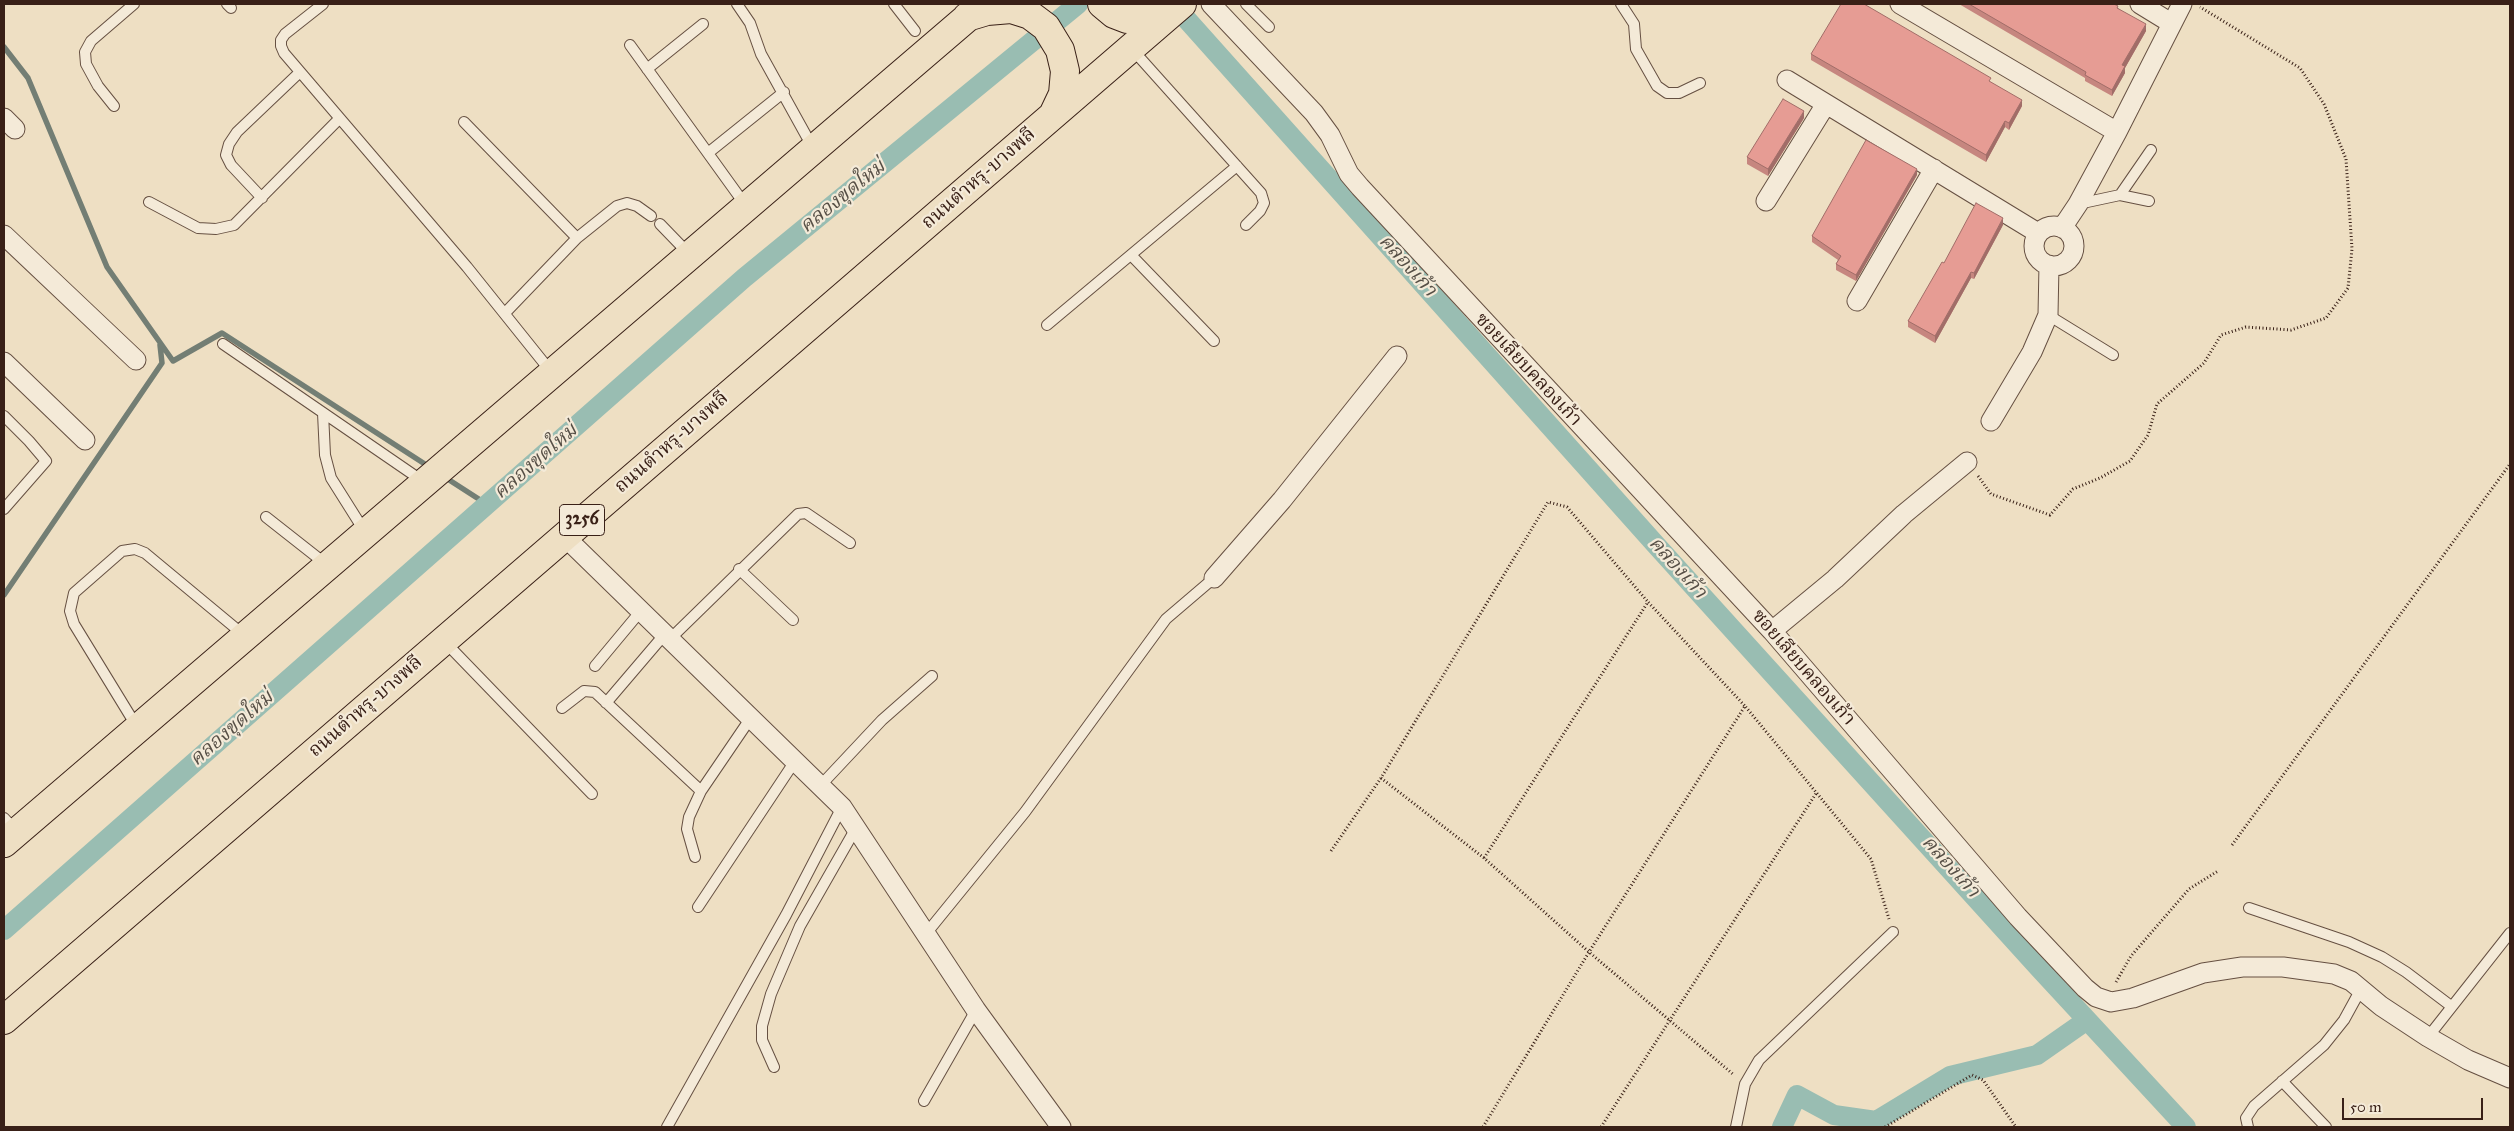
<!DOCTYPE html>
<meta charset="utf-8">
<style>
body{margin:0}
#map{position:relative;width:2514px;height:1131px;overflow:hidden;background:#eedfc3;font-family:"IM FELL Great Primer",serif}
canvas{display:block}
.frame{position:absolute;inset:0;border:5px solid #392017;pointer-events:none}
.scale{position:absolute;left:2342px;top:1098px;width:141px;height:22px;box-sizing:border-box;border:2px solid #392017;border-top:0;padding-left:6px;font-size:15px;line-height:18px;white-space:nowrap;color:#392017;-webkit-text-stroke:4px #f4ead8;paint-order:stroke}
</style>
<div id="map">
<canvas width="2514" height="1131"></canvas>
<div class="frame"></div>
<div class="scale">50 m</div>
</div>
<script>
const g = document.querySelector('canvas').getContext('2d');
g.lineJoin = 'round';
const shape = rows => new Path2D(rows.map(r => 'M' + r).join(''));
function strokePath(path, color, width, dash) { g.strokeStyle = color; g.lineWidth = width; g.lineCap = dash ? 'butt' : 'round'; g.setLineDash(dash || []); g.stroke(path); }
function fillPath(path, color) { g.fillStyle = color; g.fill(path, 'evenodd'); }
function label(font, color, halo, rows, align = 'center') {
  g.font = font + ' "IM FELL Great Primer","Noto Serif Thai",serif'; g.lineWidth = 4.5; g.setLineDash([]); g.textBaseline = 'middle'; g.strokeStyle = halo; g.fillStyle = color; for (const [text, x, y, turn = 0] of rows) {
    g.save(); g.translate(x, y); g.rotate((+turn || 0) * Math.PI / 180); g.textAlign = isNaN(turn) ? turn : align; if (halo) g.strokeText(text, 0, 0); g.fillText(text, 0, 0); g.restore();
  }
}
strokePath(shape([
 [4,47,28,78,107,267,173,361,222,333,431,468],
 [443,476,488,505],
 [4,595,162,363,160,345]
]), '#737e74', 5.5);
strokePath(shape([
 [1173,4,1656,545,2039,968,2186,1127],
 [4,930,744,278,1078,4],
 [1782,1127,1797,1095,1834,1115,1876,1121,1950,1076,2037,1055,2087,1020]
]), '#99bdb2', 20);
const service = shape([
 [227,4,231,8],
 [323,4,285,34,281,40,281,46,284,53,467,267,552,373],
 [737,4,750,23,761,54,813,148],
 [894,4,915,31],
 [1246,4,1269,27],
 [1621,4,1634,24,1636,49,1657,86,1667,93,1679,93,1700,83],
 [630,45,746,206],
 [1132,49,1261,193,1264,203,1260,211,1246,225],
 [647,69,703,24],
 [114,106,98,86,86,64,85,52,91,41,134,4],
 [464,122,577,238],
 [708,153,784,92],
 [2120,195,2151,150],
 [262,198,231,165,226,155,229,144,237,132,300,72],
 [149,202,198,228,216,229,234,225,339,119],
 [2078,204,2120,195,2149,201],
 [660,224,689,254],
 [1131,255,1214,341],
 [505,313,577,238,617,206,627,203,637,206,651,216],
 [2048,315,2113,355],
 [1047,325,1237,166],
 [223,344,424,482],
 [323,413,325,455,331,478,365,532],
 [4,416,29,441,46,461,4,509],
 [266,517,327,565],
 [739,569,793,620],
 [669,640,798,514,806,513,850,543],
 [444,641,592,794],
 [595,666,640,612],
 [606,703,664,635],
 [562,708,584,691,595,692,701,791],
 [137,727,74,624,70,611,74,593,122,551,135,549,145,553,245,636],
 [821,785,882,720,932,676],
 [4,818,16,831],
 [695,857,687,829,689,817,701,791,750,719],
 [698,907,795,761],
 [2249,908,2349,942,2382,957,2406,972,2451,1006],
 [925,935,1025,812,1166,619,1214,578],
 [2428,1037,2510,933],
 [774,1067,762,1040,762,1026,771,994,800,926,856,828],
 [2282,1081,2326,1127],
 [924,1101,976,1010],
 [667,1127,786,915,842,807],
 [1736,1127,1745,1084,1759,1060,1893,932],
 [2248,1127,2246,1118,2254,1106,2324,1045,2344,1020,2361,989]
]);
const minor = shape([
 [1211,4,1314,113,1330,135,1349,174,1360,187,1772,631,2018,917,2085,988,2096,997,2111,1002,2133,998,2203,973,2242,967,2283,967,2334,974,2351,981,2381,1006,2428,1037,2468,1060,2510,1078],
 [1900,4,2117,132],
 [2140,4,2171,23],
 [1787,80,2038,233],
 [4,118,15,129],
 [1766,201,1826,104],
 '2034 246a20 20 0 1 1 40 0a20 20 0 1 1-40 0Z',
 [2062,228,2078,204,2117,132,2182,4],
 [4,235,136,360],
 [1857,301,1934,169],
 [4,362,85,440],
 [1991,421,2032,352,2048,315,2049,265],
 [564,536,842,807,976,1010,1061,1127],
 [1214,578,1282,500,1397,356],
 [1772,631,1835,579,1904,514,1967,462]
]);
const primary = shape([
 [1102,4,1114,14,1127,19,1141,15,1157,4],
 [967,17,987,11,1011,9,1030,15,1046,27,1060,50,1065,71,1063,94,1054,113],
 [4,843,983,4],
 [4,1020,1182,4]
]);
strokePath(service, '#665042', 12);
strokePath(minor, '#665042', 21);
strokePath(primary, '#392017', 30);
strokePath(shape([
 [1978,476,1991,494,2050,515,2073,489,2100,478,2130,461,2148,435,2157,404,2204,363,2221,335,2246,327,2291,330,2326,318,2348,288,2352,249,2346,159,2324,104,2300,68,2200,7],
 [1381,778,1484,858,1589,952,1734,1075],
 [2232,845,2510,464],
 [1331,851,1381,778,1548,502,1567,507,1648,602],
 [1484,858,1648,602,1745,706],
 [2116,982,2131,956,2189,889,2218,871],
 [1483,1127,1589,952,1745,706,1871,859,1889,919],
 [1601,1127,1817,792],
 [1885,1127,1972,1075,1983,1080,2016,1127]
]), '#392017', 3, [1, 2.5]);
strokePath(service, '#f4ead8', 10);
strokePath(minor, '#f4ead8', 19);
strokePath(primary, '#eedfc3', 28);
fillPath(shape([
 [1959,4,2114,4,2118,8,2146,31,2125,68,2125,73,2112,96,2085,81,2085,78],
 [1811,54,1991,82,2022,106,2009,130,2005,127,1986,162,1811,60],
 [1804,118,1768,176,1747,164,1747,157],
 [1917,175,1856,281,1836,270,1836,264,1838,260,1812,242,1812,236],
 [2003,225,1974,279,1971,278,1935,343,1908,327,1908,321,1944,263]
]), '#c6867f');
fillPath(shape([
 [2146,24,2146,31,2125,68,2125,73,2112,96,2112,90,2122,65],
 [2022,100,2022,106,2009,130,2009,123],
 [1804,111,1804,118,1768,176,1768,169],
 [2005,121,2005,127,1986,162,1986,155],
 [1917,169,1917,175,1856,281,1856,275],
 [2003,218,2003,225,1974,279,1974,273],
 [1971,272,1971,278,1935,343,1935,336]
]), '#a16d68');
const building = shape([
 [1841,4,1864,4,1991,78,1989,81,2022,100,2009,123,2005,121,1986,155,1811,54,1841,4],
 [1969,4,2114,4,2118,6,2117,8,2146,24,2122,65,2125,66,2112,90,2085,75,2086,72,1969,4],
 [1783,99,1804,111,1768,169,1747,157,1783,99],
 [1866,140,1917,169,1856,275,1836,264,1841,256,1812,236,1866,140],
 [1976,203,2003,218,1974,273,1971,272,1935,336,1908,321,1942,262,1944,263,1976,203]
]);
fillPath(building, '#e69c94');
strokePath(building, '#a16d68', 1);
for (const [x, y, w] of [
 [582,520,45]
]) { const box = new Path2D(); box.roundRect(x - w / 2, y - 15.5, w, 31, 4); g.fillStyle = '#f4ead8'; g.fill(box); strokePath(box, '#392017', 1); }
label('bold 18px', '#392017', null, [
 ["3256",582,520]
]);
label('19px', '#392017', '#f4ead8', [
 ["ถนนตำหรุ-บางพลี",979,179,-41],
 ["ซอยเลียบคลองเก้า",1528,370,47],
 ["ถนนตำหรุ-บางพลี",672,443,-41],
 ["ซอยเลียบคลองเก้า",1803,668,49],
 ["ถนนตำหรุ-บางพลี",366,707,-41]
]);
label('italic 20px', '#564f46', '#f4ead8', [
 ["คลองขุดใหม่",843,197,-39],
 ["คลองเก้า",1407,266,48],
 ["คลองขุดใหม่",536,462,-41],
 ["คลองเก้า",1677,568,48],
 ["คลองขุดใหม่",232,729,-41],
 ["คลองเก้า",1950,867,48]
]);
</script>
